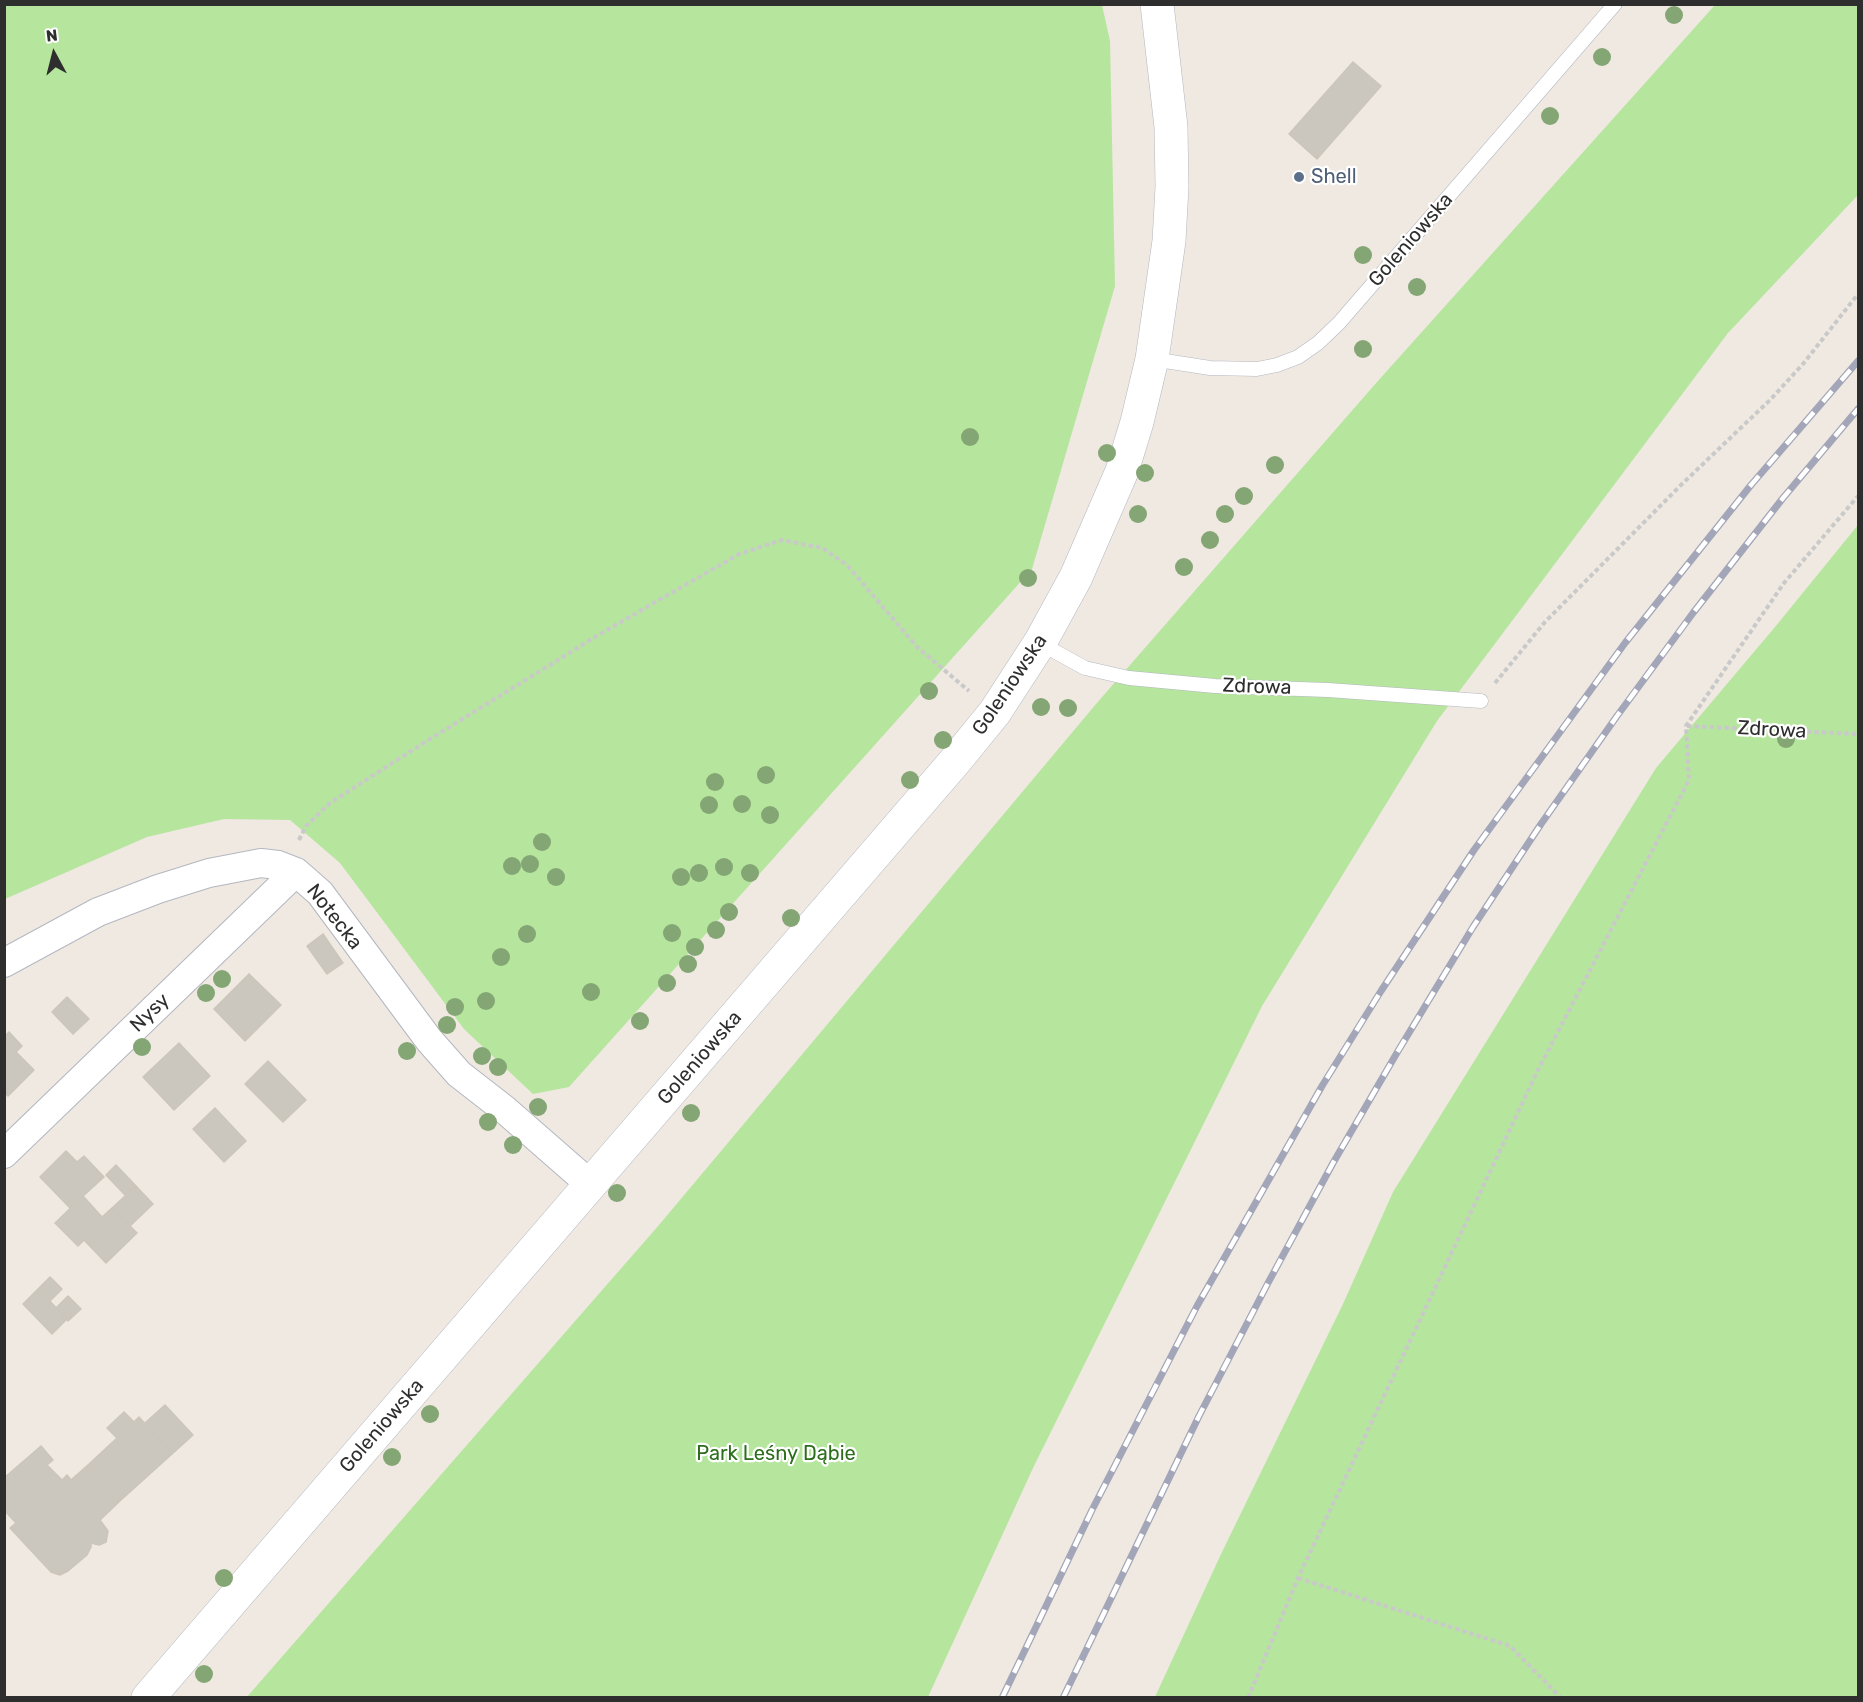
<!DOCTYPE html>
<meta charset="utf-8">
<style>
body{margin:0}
#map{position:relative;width:1863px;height:1702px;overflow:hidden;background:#efe9e1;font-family:Rubik,sans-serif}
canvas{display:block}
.frame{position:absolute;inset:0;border:6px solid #2e2e2e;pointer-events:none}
.north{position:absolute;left:24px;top:24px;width:60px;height:60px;-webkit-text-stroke:4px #fff;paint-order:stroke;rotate:353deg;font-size:16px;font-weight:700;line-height:24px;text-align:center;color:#2e2e2e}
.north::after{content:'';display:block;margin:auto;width:21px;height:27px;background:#2e2e2e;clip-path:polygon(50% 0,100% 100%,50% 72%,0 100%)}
</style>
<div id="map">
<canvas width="1863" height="1702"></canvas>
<div class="frame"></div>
<div class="north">N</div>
</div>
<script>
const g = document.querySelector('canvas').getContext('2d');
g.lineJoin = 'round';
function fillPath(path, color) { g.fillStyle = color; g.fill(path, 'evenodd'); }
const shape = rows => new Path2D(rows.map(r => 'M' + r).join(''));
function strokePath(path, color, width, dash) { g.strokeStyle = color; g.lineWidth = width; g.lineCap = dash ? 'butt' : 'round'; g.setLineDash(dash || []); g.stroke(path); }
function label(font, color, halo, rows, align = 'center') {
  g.font = font + ' Rubik,sans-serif'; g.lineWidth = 4.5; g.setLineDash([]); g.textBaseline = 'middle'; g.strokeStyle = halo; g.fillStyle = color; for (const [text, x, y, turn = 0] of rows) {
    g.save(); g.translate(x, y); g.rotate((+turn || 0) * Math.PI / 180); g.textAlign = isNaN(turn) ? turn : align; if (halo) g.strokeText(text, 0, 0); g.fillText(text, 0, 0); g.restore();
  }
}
fillPath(shape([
 [5,4,1102,5,1110,41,1115,286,1032,569,569,1087,533,1094,464,1029,340,863,290,820,224,819,147,837,5,899],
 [1715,5,1858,5,1858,195,1728,333,1437,721,1262,1006,1033,1468,928,1697,246,1698,659,1225,1096,704,1377,382],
 [1858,525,1858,1697,1155,1697,1222,1552,1343,1304,1393,1192,1656,768,1775,627]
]), '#b6e59e');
const building = shape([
 [1353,62,1381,86,1317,159,1289,134,1353,62],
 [323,934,343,963,327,974,307,946,323,934],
 [249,974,281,1005,245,1041,214,1009,249,974],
 [67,997,89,1019,73,1034,52,1012,67,997],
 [9,1032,22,1046,16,1052,34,1070,8,1096,4,1092,4,1037,9,1032],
 [179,1043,210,1076,174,1110,143,1077,179,1043],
 [268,1061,306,1100,283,1122,245,1084,268,1061],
 [215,1108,246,1141,224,1162,193,1129,215,1108],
 [66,1151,77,1162,84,1156,104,1177,70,1208,40,1177,66,1151],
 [116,1165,136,1186,125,1195,106,1175,116,1165],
 [136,1186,153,1204,130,1226,112,1208,136,1186],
 [83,1196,102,1217,112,1208,137,1233,106,1263,84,1240,78,1246,55,1223,83,1196],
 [50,1277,62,1289,50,1301,38,1289,50,1277],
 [38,1289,67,1319,52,1334,23,1304,38,1289],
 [68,1296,81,1309,68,1321,56,1308,68,1296],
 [165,1405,193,1435,172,1454,145,1423,165,1405],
 [124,1412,134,1422,139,1417,172,1454,121,1500,88,1465,117,1438,107,1428,124,1412],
 [41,1446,53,1460,47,1465,62,1480,67,1475,71,1480,88,1465,121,1500,100,1520,108,1531,106,1542,99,1545,91,1543,91,1547,87,1555,68,1571,60,1575,51,1572,10,1528,16,1523,4,1510,4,1478,41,1446]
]);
fillPath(building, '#cbc7bf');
strokePath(building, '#cbc5ba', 1.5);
const lane = shape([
 [1152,359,1210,368,1257,369,1277,365,1298,357,1318,343,1339,323,1615,4],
 [1041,641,1054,651,1085,668,1129,678,1215,686,1328,690,1481,701]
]);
const street = shape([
 [4,963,98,912,158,889,209,873,261,863,278,865,296,872,320,893,429,1040,459,1074,504,1109,591,1185],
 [4,1154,296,872]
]);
const secondary = shape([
 [148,1698,956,760,995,712,1041,641,1076,577,1122,471,1137,422,1152,359,1169,241,1172,187,1171,127,1157,4]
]);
strokePath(lane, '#b4b7c1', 15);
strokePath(street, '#b4b7c1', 30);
strokePath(secondary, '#b4b7c1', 34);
strokePath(shape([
 [1495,683,1545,622,1682,484,1770,400,1803,364,1858,294],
 [1687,726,1858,734],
 [299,840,306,826,330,803,422,744,595,637,739,554,782,540,822,548,847,565,918,648,969,691],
 [1298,1578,1510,1646,1561,1698],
 [1248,1698,1298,1578,1538,1070,1689,780,1686,726,1784,583,1858,496]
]), '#c9c9c9', 4, [4.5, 3]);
strokePath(lane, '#fff', 14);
strokePath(street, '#fff', 28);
strokePath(secondary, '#fff', 33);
const rail = shape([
 [1002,1698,1092,1510,1197,1306,1322,1086,1381,991,1474,850,1625,643,1751,485,1858,361],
 [1063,1698,1199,1416,1268,1283,1333,1163,1398,1051,1473,927,1541,824,1617,716,1693,613,1783,498,1858,409]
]);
strokePath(rail, '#a3a6b8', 7);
strokePath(rail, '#fff', 4.5, [14]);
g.fillStyle = '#84a574';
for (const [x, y] of [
 [1674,15],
 [1602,57],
 [1550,116],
 [1363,255],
 [1417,287],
 [1363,349],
 [970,437],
 [1107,453],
 [1275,465],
 [1145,473],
 [1244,496],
 [1138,514],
 [1225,514],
 [1210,540],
 [1184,567],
 [1028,578],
 [929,691],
 [1041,707],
 [1068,708],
 [1786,739],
 [943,740],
 [766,775],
 [910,780],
 [715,782],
 [742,804],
 [709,805],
 [770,815],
 [542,842],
 [530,864],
 [512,866],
 [724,867],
 [699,873],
 [750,873],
 [556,877],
 [681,877],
 [729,912],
 [791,918],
 [716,930],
 [672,933],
 [527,934],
 [695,947],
 [501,957],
 [688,964],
 [222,979],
 [667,983],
 [591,992],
 [206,993],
 [486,1001],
 [455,1007],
 [640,1021],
 [447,1025],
 [142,1047],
 [407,1051],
 [482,1056],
 [498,1067],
 [538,1107],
 [691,1113],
 [488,1122],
 [513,1145],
 [617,1193],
 [430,1414],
 [392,1457],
 [224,1578],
 [204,1674]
]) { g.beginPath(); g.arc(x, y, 9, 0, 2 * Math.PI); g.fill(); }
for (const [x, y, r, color] of [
 [1299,177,6,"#5c6f8a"]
]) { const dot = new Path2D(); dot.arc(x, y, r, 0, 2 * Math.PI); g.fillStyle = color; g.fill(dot); strokePath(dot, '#fff', 2); }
label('20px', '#4e5e75', '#fff', [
 ["Shell",1311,177]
], 'left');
label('20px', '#2e2e2e', '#fff', [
 ["Goleniowska",1411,240,-49],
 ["Goleniowska",1010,685,-56],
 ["Zdrowa",1257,687,2],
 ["Zdrowa",1772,730,3],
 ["Notecka",334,917,52],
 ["Nysy",150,1013,-44],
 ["Goleniowska",700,1058,-49],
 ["Goleniowska",382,1426,-49]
]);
label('20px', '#2c6e1b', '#fff', [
 ["Park Leśny Dąbie",776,1454]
]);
</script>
